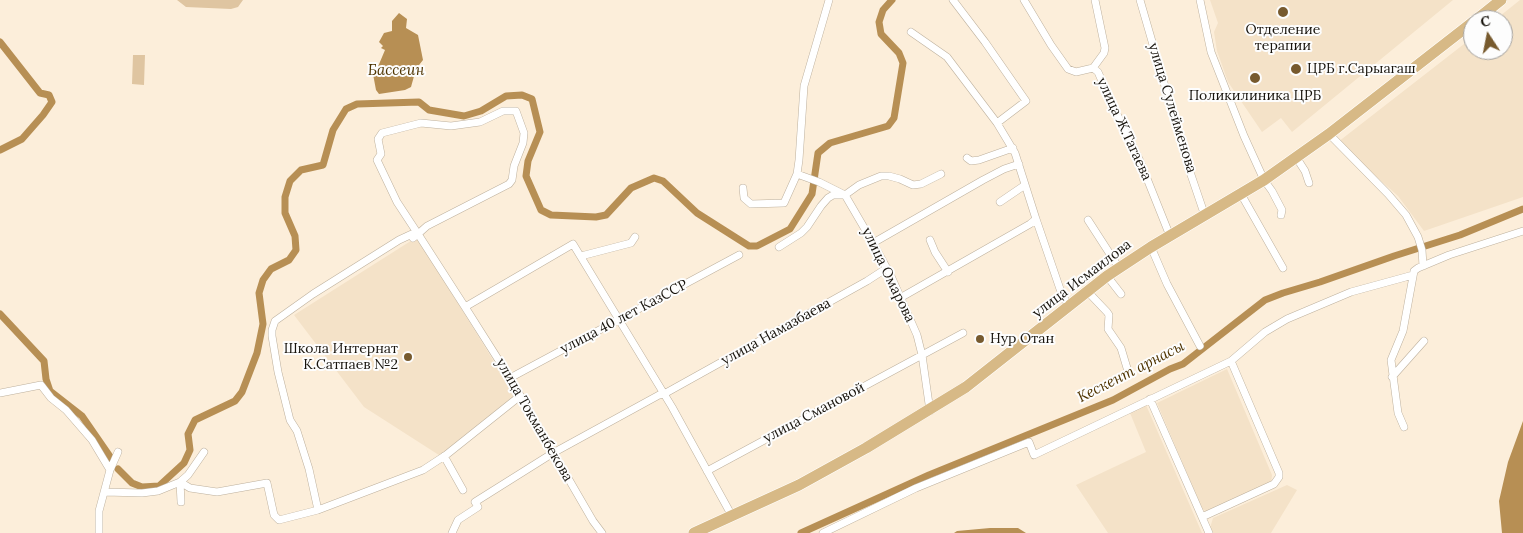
<!DOCTYPE html>
<meta charset="utf-8">
<style>
body{margin:0}
#map{position:relative;width:1523px;height:533px;overflow:hidden;background:#fceeda;font-family:Lora,serif}
canvas{display:block}
.north{position:absolute;left:1463px;top:10px;width:50px;height:50px;box-sizing:border-box;background:#fdfdfd;border:1px solid #a19f9d;border-radius:50%;rotate:349deg;font-size:14px;font-weight:700;line-height:20px;text-align:center;color:#17130c}
.north::after{content:'';display:block;margin:auto;width:18px;height:22px;background:#775a2e;clip-path:polygon(50% 0,100% 100%,50% 72%,0 100%)}
</style>
<div id="map">
<canvas width="1523" height="533"></canvas>
<div class="north">С</div>
</div>
<script>
const g = document.querySelector('canvas').getContext('2d');
g.lineJoin = 'round';
function fillPath(path, color) { g.fillStyle = color; g.fill(path, 'evenodd'); }
const shape = rows => new Path2D(rows.map(r => 'M' + r).join(''));
function strokePath(path, color, width, dash) { g.strokeStyle = color; g.lineWidth = width; g.lineCap = dash ? 'butt' : 'round'; g.setLineDash(dash || []); g.stroke(path); }
function label(font, color, halo, rows, align = 'center') {
  g.font = font + ' Lora,serif'; g.lineWidth = 4; g.setLineDash([]); g.textBaseline = 'middle'; g.strokeStyle = halo; g.fillStyle = color; for (const [text, x, y, turn = 0] of rows) {
    g.save(); g.translate(x, y); g.rotate((+turn || 0) * Math.PI / 180); g.textAlign = isNaN(turn) ? turn : align; if (halo) g.strokeText(text, 0, 0); g.fillText(text, 0, 0); g.restore();
  }
}
fillPath(shape([
 [1210,0,1453,0,1292,132,1281,118,1262,132,1228,82,1217,51,1214,32,1218,23],
 [1520,0,1523,0,1523,197,1424,231,1398,196,1338,142,1473,37,1473,50,1503,50,1503,20,1495,20],
 [417,237,517,399,442,457,364,407,294,315],
 [1227,369,1272,475,1271,484,1209,513,1202,509,1157,403],
 [1146,405,1202,533,1108,533,1076,485,1146,452,1130,413],
 [1287,485,1297,490,1271,533,1212,533,1210,528,1213,518]
]), '#f4e2c8');
fillPath(shape([
 [177,0,243,0,238,7,231,9,186,7],
 [133,55,145,55,144,85,132,84]
]), '#dfc5a1');
fillPath(shape([
 [399,13,407,19,406,28,418,35,423,60,416,69,411,87,405,90,379,94,376,90,373,74,374,69,377,69,385,50,381,48,383,46,379,42,384,33,392,31,392,21],
 [1523,421,1523,533,1502,533,1499,501,1508,462],
 [990,528,1018,528,1026,533,954,533,957,531]
]), '#b78f54');
strokePath(shape([
 [0,42,40,93,49,95,52,102,43,115,22,139,0,150],
 [0,314,44,361,46,379,50,391,82,416,111,458],
 [118,469,132,483,142,487,159,486,184,463,190,450,188,434,195,420,235,401,242,392,257,353,263,324,259,293,263,280,271,269,289,260,296,250,295,236,285,213,285,197,290,181,301,170,323,165,333,130,346,109,357,104,419,102,429,110,464,116,481,111,506,96,522,95,532,99,540,132,528,161,526,176,541,210,551,215,596,217,606,215,631,188,654,178,663,181,697,213,749,246,757,246,790,229,812,194,818,153,830,143,888,126,894,118,903,63,899,53,881,34,879,22,883,10,892,0],
 [801,533,929,475,1113,400,1170,369,1183,364,1265,300,1283,293,1320,282,1394,256,1460,235,1523,209]
]), '#b78f54', 7);
const minor = shape([
 [953,0,985,42,1026,101,997,123],
 [1024,0,1051,45,1068,69,1076,72,1093,68],
 [1140,0,1189,169,1205,216],
 [1200,0,1211,52,1244,136,1264,180,1272,191,1282,210,1281,215],
 [911,32,947,57,997,123,1015,153,1036,219,1060,289,1068,306],
 [1093,68,1098,72,1112,104,1140,161,1170,236],
 [1093,68,1104,53,1105,48,1095,0],
 [1329,134,1388,194,1406,215,1418,237,1422,250,1423,266],
 [1296,157,1305,171,1309,183],
 [967,158,971,161,979,160,1013,148],
 [797,174,819,182,845,195,873,243,891,276,917,335,922,355,930,411],
 [743,188,744,198,751,204,784,203,797,174,799,160,804,86,829,0],
 [1241,194,1283,268],
 [1000,202,1025,185],
 [1088,220,1119,268],
 [413,238,418,234,427,226,509,184,512,180,514,166,523,143,524,133,516,111,503,111,480,122,451,126,421,123,382,133,378,139,381,154,377,160,397,202,418,234,465,307,510,378,593,521,602,533],
 [930,240,935,252,948,272],
 [873,243,983,180,1004,169,1019,164],
 [779,247,801,233,807,227,821,206,828,198,833,195,845,195,859,185,881,176,889,176,900,179,913,185,921,184,941,174],
 [1151,247,1167,284,1200,346],
 [581,256,631,243,635,237],
 [1107,276,1121,294],
 [1087,291,1107,312,1109,315,1108,329,1121,348,1127,368],
 [900,298,1030,224,1036,219],
 [465,307,573,244,672,407,732,516],
 [1392,377,1424,341],
 [510,378,739,255],
 [0,393,41,385,51,398,66,410,92,440,110,470],
 [1150,399,1209,533],
 [1404,427,1398,413,1391,360,1403,331,1414,271,1418,268,1449,255,1523,231],
 [444,456,463,490],
 [707,471,963,333],
 [180,482,190,488,217,492,267,483,274,515,279,520,318,510,423,470,446,455,520,396],
 [180,482,181,502],
 [105,492,142,493,158,491,180,482,188,475,204,452],
 [318,510,309,469,297,431,290,420,278,372,272,336,272,330,275,321,313,294,399,240,412,234,417,234],
 [1202,517,1274,484,1279,477,1279,473,1231,361],
 [99,533,99,511,110,470,118,452],
 [452,533,458,520,478,507,475,502,553,453,659,395,664,394,867,281,887,268],
 [823,533,916,488,1029,442,1034,455,1231,361,1265,332,1287,319,1351,292,1413,275]
]);
const primary = shape([
 [1476,20,1501,0],
 [694,533,799,485,866,448,966,387,1107,276,1151,247,1264,180,1329,134,1473,22]
]);
strokePath(minor, '#bdb09d', 8);
strokePath(primary, '#fff', 12);
strokePath(minor, '#fff', 7);
strokePath(primary, '#d7b986', 11);
for (const [x, y, r, color] of [
 [1283,12,6,"#775a2e"],
 [1296,69,6,"#775a2e"],
 [1255,78,6,"#775a2e"],
 [980,339,5,"#775a2e"],
 [408,357,5,"#775a2e"]
]) { const dot = new Path2D(); dot.arc(x, y, r, 0, 2 * Math.PI); g.fillStyle = color; g.fill(dot); strokePath(dot, '#fdfdfd', 2); }
label('14px', '#17130c', '#fdfdfd', [
 ["Отделение",1283,30],
 ["терапии",1283,46],
 ["ЦРБ г.Сарыагаш",1307,69,"left"],
 ["Поликилиника ЦРБ",1255,96],
 ["Нур Отан",990,339,"left"],
 ["Школа Интернат",398,349,"right"],
 ["К.Сатпаев №2",398,365,"right"]
]);
label('14px', '#17130c', '#fdfdfd', [
 ["улица Сулейменова",1172,108,73],
 ["улица Ж.Тагаева",1124,129,65],
 ["улица Омарова",888,275,64],
 ["улица Исмаилова",1082,279,-37],
 ["улица 40 лет КазССР",624,317,-28],
 ["улица Намазбаева",776,332,-29],
 ["улица Смановой",814,413,-28],
 ["улица Токманбекова",534,420,60]
]);
label('italic 15px', '#4f3401', '#fdfdfd', [
 ["Бассеин",396,71],
 ["Кескент арнасы",1131,372,-27]
]);
</script>
